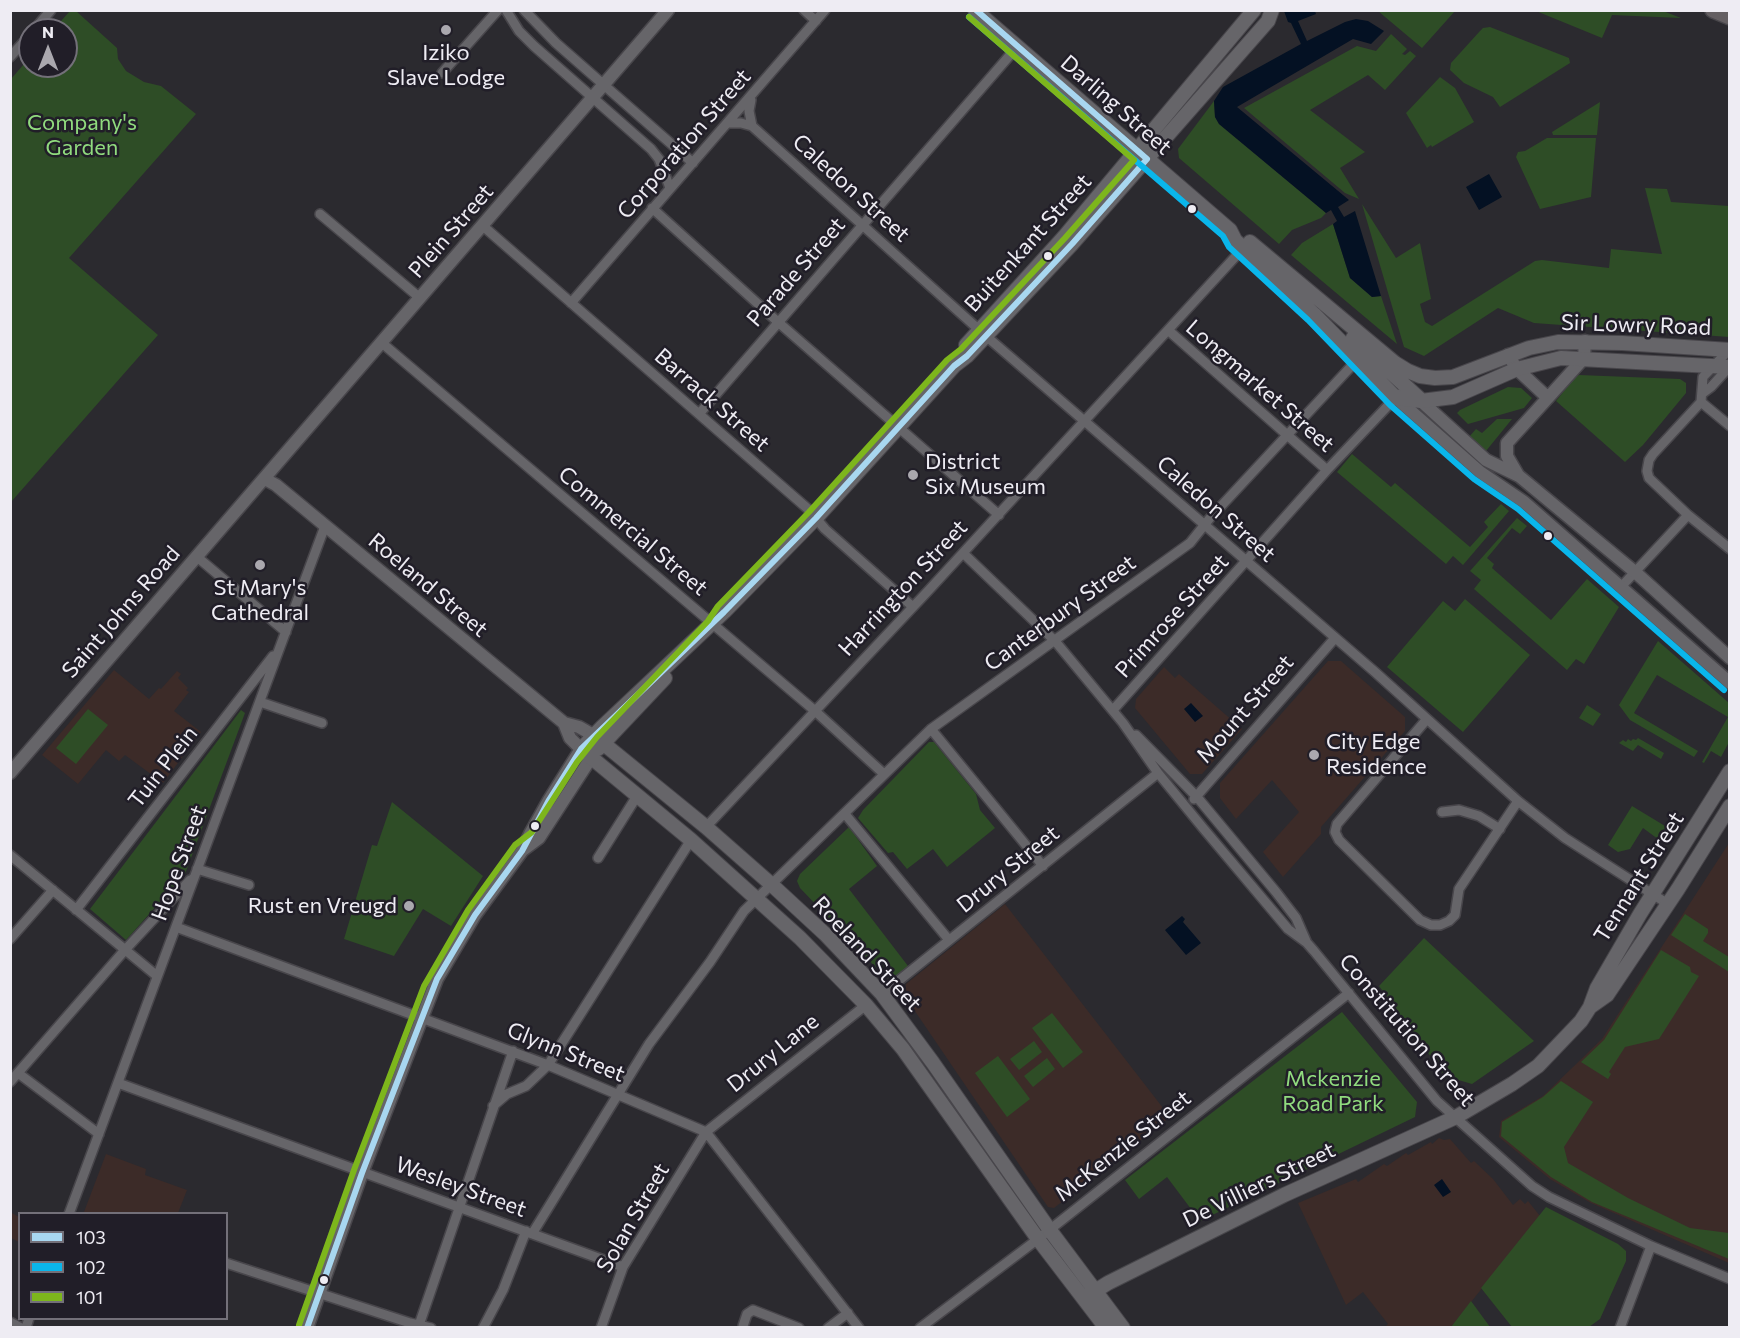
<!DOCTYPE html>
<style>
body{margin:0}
#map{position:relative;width:1740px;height:1338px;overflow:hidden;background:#2b2a2f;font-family:Commissioner,sans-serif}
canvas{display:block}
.frame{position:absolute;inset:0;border:12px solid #eeecf3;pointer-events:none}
.legend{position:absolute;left:18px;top:1212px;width:210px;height:108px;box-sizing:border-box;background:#211e28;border:2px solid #737079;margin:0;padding:8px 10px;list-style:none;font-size:18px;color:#eeecf3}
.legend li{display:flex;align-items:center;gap:12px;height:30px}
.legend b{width:30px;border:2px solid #737079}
.north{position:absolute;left:18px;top:18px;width:60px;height:60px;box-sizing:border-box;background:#211e28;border:2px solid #737079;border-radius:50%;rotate:0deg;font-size:16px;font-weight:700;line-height:24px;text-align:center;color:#eeecf3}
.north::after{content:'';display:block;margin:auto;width:21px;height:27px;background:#aaa8ae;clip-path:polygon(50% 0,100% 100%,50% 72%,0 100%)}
</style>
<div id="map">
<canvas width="1740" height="1338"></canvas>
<div class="frame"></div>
<ul class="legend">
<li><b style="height:8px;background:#a8d7f0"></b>103</li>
<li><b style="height:8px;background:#0ab6eb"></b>102</li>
<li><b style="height:8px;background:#7db61c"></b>101</li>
</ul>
<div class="north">N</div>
</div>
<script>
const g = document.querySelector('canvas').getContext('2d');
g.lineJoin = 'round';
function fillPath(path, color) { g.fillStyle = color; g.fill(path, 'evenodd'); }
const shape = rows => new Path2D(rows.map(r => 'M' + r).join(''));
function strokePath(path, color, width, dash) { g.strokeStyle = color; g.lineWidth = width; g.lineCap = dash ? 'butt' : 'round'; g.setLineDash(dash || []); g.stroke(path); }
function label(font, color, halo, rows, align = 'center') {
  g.font = font + ' Commissioner,sans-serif'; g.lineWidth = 5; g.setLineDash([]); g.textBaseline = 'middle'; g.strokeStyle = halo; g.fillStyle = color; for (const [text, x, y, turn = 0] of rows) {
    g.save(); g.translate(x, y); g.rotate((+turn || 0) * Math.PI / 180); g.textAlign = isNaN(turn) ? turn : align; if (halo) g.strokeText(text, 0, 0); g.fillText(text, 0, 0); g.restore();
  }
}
fillPath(shape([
 [1328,661,1341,661,1405,717,1405,731,1321,827,1321,834,1283,877,1263,852,1299,812,1272,780,1236,819,1220,798,1220,783],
 [1164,667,1175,678,1179,674,1242,729,1202,774,1190,774,1135,708,1136,699],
 [114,670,149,699,159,688,161,689,177,671,181,674,178,678,188,688,186,690,189,692,174,711,201,732,163,783,125,755,119,761,106,750,78,784,42,755],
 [1729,843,1729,1263,1591,1203,1550,1179,1499,1137,1501,1121,1543,1096,1602,1039],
 [1005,904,1170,1117,1054,1208,1048,1207,904,995,906,984],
 [1439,1138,1444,1140,1450,1139,1471,1163,1474,1161,1493,1179,1513,1205,1520,1199,1525,1204,1528,1201,1540,1216,1451,1327,1385,1327,1388,1324,1363,1292,1346,1305,1298,1203,1356,1179,1358,1182,1384,1164,1387,1166,1406,1153,1408,1155,1431,1142,1432,1144],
 [106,1154,146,1169,145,1175,187,1190,178,1213,84,1212],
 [10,1212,19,1217,19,1242,11,1238]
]), '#3c2b28');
fillPath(shape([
 [70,11,76,11,117,48,118,59,126,71,144,82,161,86,196,114,69,258,158,335,11,502,11,79,30,57,30,66,66,66,66,30,53,30],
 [1378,11,1455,11,1422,48],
 [1536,11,1663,11,1681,18,1612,15,1602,38],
 [1490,27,1569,58,1570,63,1500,107,1493,97,1464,83,1450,70,1451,63,1480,31,1483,28],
 [1391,34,1407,49,1402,54,1405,55,1410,51,1416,56,1385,90,1368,75,1310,110,1365,152,1340,168,1359,199,1345,193,1244,108,1357,46,1376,51],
 [1440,77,1455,88,1474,122,1432,147,1431,145,1427,148,1406,113],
 [1214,101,1215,117,1219,124,1326,213,1321,218,1292,230,1279,244,1179,158,1178,149],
 [1600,102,1597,135,1553,135,1552,132],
 [1547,138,1596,138,1591,197,1540,209,1516,157,1518,152,1525,151],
 [1645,188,1667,189,1671,202,1729,206,1729,337,1534,323,1498,308,1424,356,1404,347,1362,204,1396,258,1420,243,1431,299,1420,304,1425,322,1432,326,1535,261,1542,260,1609,268,1611,249,1662,254],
 [1333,224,1350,278,1372,297,1381,296,1397,344,1291,255,1302,243],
 [1579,375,1680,379,1686,383,1686,393,1643,445,1625,462,1556,401,1575,377],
 [1508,387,1521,388,1532,398,1524,408,1468,424,1457,413,1460,410],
 [1497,419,1512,419,1486,451,1468,438,1476,429,1482,433],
 [1352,454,1391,487,1395,483,1470,547,1488,527,1484,522,1501,504,1509,511,1463,565,1453,556,1446,564,1337,472],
 [1517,518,1527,526,1520,534,1512,528,1487,558,1494,564,1492,568,1551,620,1587,579,1619,607,1584,664,1576,659,1567,670,1474,589,1481,580,1470,571],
 [1465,599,1530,655,1463,732,1387,667,1443,601,1455,611],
 [1658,641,1729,703,1729,742,1721,757,1711,751,1704,763,1702,762,1728,717,1657,675,1634,713,1698,751,1694,757,1630,720,1619,705],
 [1587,705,1601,714,1593,726,1579,718],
 [88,709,108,725,76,764,56,748],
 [241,710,245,713,185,874,126,940,90,909],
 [1638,738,1664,753,1661,759,1638,745,1633,751,1619,743,1623,740,1626,742,1628,739,1631,741,1633,739,1636,740],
 [929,742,934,742,976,794,980,810,995,828,947,867,933,849,907,869,893,852,888,853,858,818,863,810],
 [392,802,483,876,451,926,423,909,394,956,344,939,372,845,377,846],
 [1632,806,1670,829,1662,842,1643,828,1630,849,1618,852,1608,845],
 [849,827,877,866,849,889,908,966,895,977,890,978,884,976,800,888,797,881,800,874],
 [1685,914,1708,929,1708,933,1703,941,1729,957,1729,972,1671,935],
 [1424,938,1534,1041,1472,1084,1445,1076,1379,986],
 [1661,950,1690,967,1691,972,1699,976,1659,1039,1625,1047,1609,1072,1611,1074,1608,1079,1581,1062,1604,1040],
 [1342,1012,1417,1102,1415,1117,1200,1221,1167,1177,1139,1199,1125,1180],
 [1052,1013,1083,1052,1063,1068,1032,1028],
 [1034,1041,1042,1052,1019,1070,1010,1059],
 [998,1056,1030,1099,1007,1117,975,1073],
 [1047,1058,1055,1069,1033,1087,1024,1076],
 [1561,1081,1593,1102,1564,1147,1568,1163,1628,1198,1690,1228,1729,1233,1729,1259,1592,1202,1551,1177,1501,1136,1502,1122,1543,1097],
 [1546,1207,1618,1244,1626,1251,1626,1261,1600,1319,1589,1327,1512,1327,1481,1288],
 [1471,1301,1490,1327,1451,1327]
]), '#2e4d26');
fillPath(shape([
 [1284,11,1315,11,1316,14,1298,21,1307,41,1345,22,1356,19,1368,21,1384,31,1371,44,1353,39,1237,107,1349,200,1338,207,1344,217,1355,211,1381,296,1372,297,1350,278,1333,224,1337,221,1331,210,1326,213,1219,124,1215,117,1214,101,1223,87,1301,44,1291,23,1288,22],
 [1489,174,1502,197,1479,210,1466,187],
 [1191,703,1203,716,1195,722,1184,709],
 [1182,916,1185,919,1183,922,1201,943,1186,955,1165,930],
 [1442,1179,1451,1192,1443,1197,1434,1185]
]), '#041123');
const minor = shape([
 [506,10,519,31,534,46,651,149,659,159,670,188],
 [524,10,556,43,693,163],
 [804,10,816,21],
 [34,30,51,10],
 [10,57,30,35],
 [442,73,498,10],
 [751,100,749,111,752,126],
 [729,123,741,123,752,126,986,336,1375,672,1518,801,1565,838,1668,904],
 [652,208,778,322,999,515],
 [320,214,420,298],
 [483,226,808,509,825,529,913,607],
 [571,303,825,10],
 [1168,330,1327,470],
 [382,343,814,710,884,774],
 [1729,350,1703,377,1701,402,1653,454,1649,460,1647,471,1649,478,1688,515,1730,549],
 [1703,393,1711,387,1730,366],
 [1701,402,1730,426],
 [699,414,1017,47],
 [963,553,1055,641,1123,723,1158,773,1203,828,1288,929,1307,943,1314,951,1437,1101,1532,1186,1549,1197,1651,1246,1730,1279],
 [196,556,286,632],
 [1620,588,1688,515],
 [260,702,322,723],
 [1113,710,1327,470,1399,394],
 [1427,719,1337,824,1335,832,1339,840,1420,920,1431,925,1440,925,1449,921,1455,915,1459,889,1518,801],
 [931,729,1043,866],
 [1136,735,1197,797,1276,892,1296,918,1306,941],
 [1194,799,1335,638],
 [1442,812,1459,810,1479,816,1500,829],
 [845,814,949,940],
 [706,827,928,591,1247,244],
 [10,855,157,976],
 [598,858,637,796],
 [197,869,249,885],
 [76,910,273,656],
 [176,927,548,1065,706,1132,859,1328],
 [10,939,53,890],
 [882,994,1158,773],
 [18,1073,99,1134],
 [10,1082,124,951,190,880],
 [118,1083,623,1267],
 [493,1106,507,1094,526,1086,548,1065,691,840],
 [69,1214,325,526],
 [532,1234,649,1044,710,962,744,911,931,729,1190,543,1210,518,1358,359],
 [226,1263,410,1323,431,1328],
 [10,1322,21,1328],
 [743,1326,747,1314,753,1310,799,1328],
 [26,1328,29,1318],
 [418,1328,513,1051],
 [483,1328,503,1290,526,1231],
 [601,1328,623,1267,706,1132,866,1005],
 [828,1328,848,1313],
 [920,1328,1038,1239,1349,993],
 [1620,1328,1651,1246]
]);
const tertiary = shape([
 [1508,355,1517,369,1548,398],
 [1396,398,1480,472,1524,502,1730,683],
 [1421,401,1486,460,1519,476,1635,572,1730,658],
 [1518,475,1507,456,1507,443,1584,358,1585,341],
 [265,479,276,485,564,723,579,727,593,735],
 [10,773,668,10],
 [523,850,539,838,591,758],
 [307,1328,362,1173,437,979,475,915,522,851,530,834,549,800,581,749,570,738,564,723]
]);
const secondary = shape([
 [975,10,1230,230,1235,240,1314,314,1396,398,1421,401,1453,397,1517,369,1561,358,1730,367],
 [1250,242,1395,363,1408,371,1420,376,1435,378,1453,377,1529,348,1558,342,1622,343,1730,350],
 [1353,338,1421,400],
 [966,345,1064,237,1254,10],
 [593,735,706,827,772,885,825,934,882,994,933,1063,1049,1229,1123,1328],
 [598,749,665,678],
 [1590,1007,1607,995,1678,889,1730,806],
 [1084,1298,1108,1283,1284,1195,1456,1117,1512,1084,1538,1066,1581,1021,1590,1007,1597,988,1640,914,1730,771],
 [1106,1328,1038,1239,903,1049,866,1005,800,938,691,840,581,749,602,727,724,612,816,518,954,366,967,356,1072,244,1268,21,1272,10]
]);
const primary = shape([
 [1713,10,1730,17]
]);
strokePath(minor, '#48464b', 12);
strokePath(tertiary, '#48464b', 15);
strokePath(secondary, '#48464b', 16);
strokePath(primary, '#48464b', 18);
strokePath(minor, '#666569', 9);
strokePath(tertiary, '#666569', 12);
strokePath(secondary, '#666569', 14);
strokePath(primary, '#645f62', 15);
strokePath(shape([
 [307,1328,362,1173,437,979,475,915,522,851,549,800,581,749,724,612,816,518,954,366,967,356,1072,244,1147,159,976,10]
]), '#a8d7f0', 6);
strokePath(shape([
 [969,17,1223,236,1229,247,1308,320,1390,405,1474,479,1518,509,1724,690]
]), '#0ab6eb', 6);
strokePath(shape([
 [299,1325,354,1170,424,986,468,910,515,845,532,832,577,762,597,737,708,621,718,606,809,512,947,360,961,349,1065,238,1134,160,969,17]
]), '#7db61c', 6);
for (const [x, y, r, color] of [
 [446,30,6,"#aaa8ae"],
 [1192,209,5,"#eeecf3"],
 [1048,256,5,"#eeecf3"],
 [913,475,6,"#aaa8ae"],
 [1548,536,5,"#eeecf3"],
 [260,565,6,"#aaa8ae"],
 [1314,755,6,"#aaa8ae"],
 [535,826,5,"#eeecf3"],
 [409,906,6,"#aaa8ae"],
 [324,1280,5,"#eeecf3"]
]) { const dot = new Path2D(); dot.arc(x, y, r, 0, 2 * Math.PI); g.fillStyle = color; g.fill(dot); strokePath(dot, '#211e28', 2); }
label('22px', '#eeecf3', '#211e28', [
 ["Iziko",446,53],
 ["Slave Lodge",446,78],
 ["District",925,462,"left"],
 ["Six Museum",925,487,"left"],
 ["St Mary's",260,588],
 ["Cathedral",260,613],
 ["City Edge",1326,742,"left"],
 ["Residence",1326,767,"left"],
 ["Rust en Vreugd",397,906,"right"]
]);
label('22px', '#eeecf3', '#211e28', [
 ["Darling Street",1116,105,41],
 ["Corporation Street",684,144,-49],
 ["Caledon Street",851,188,42],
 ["Plein Street",451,231,-49],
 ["Buitenkant Street",1028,243,-48],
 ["Parade Street",796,272,-49],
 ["Sir Lowry Road",1636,325,2],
 ["Longmarket Street",1260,386,41],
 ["Barrack Street",712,400,41],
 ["Caledon Street",1216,509,41],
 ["Commercial Street",633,531,40],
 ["Roeland Street",428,585,40],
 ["Harrington Street",903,588,-47],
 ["Saint Johns Road",121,612,-49],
 ["Canterbury Street",1060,613,-36],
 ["Primrose Street",1172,616,-48],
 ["Mount Street",1245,709,-49],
 ["Tuin Plein",163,767,-52],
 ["Hope Street",179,863,-70],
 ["Drury Street",1008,869,-39],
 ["Tennant Street",1639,877,-58],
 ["Roeland Street",867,954,47],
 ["Constitution Street",1407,1030,49],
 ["Glynn Street",566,1052,22],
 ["Drury Lane",773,1053,-39],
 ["McKenzie Street",1123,1146,-38],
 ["De Villiers Street",1259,1185,-26],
 ["Wesley Street",461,1187,20],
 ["Solan Street",633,1218,-60]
]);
label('22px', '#90db7e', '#211e28', [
 ["Company's",82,123],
 ["Garden",82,148],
 ["Mckenzie",1333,1079],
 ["Road Park",1333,1104]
]);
</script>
